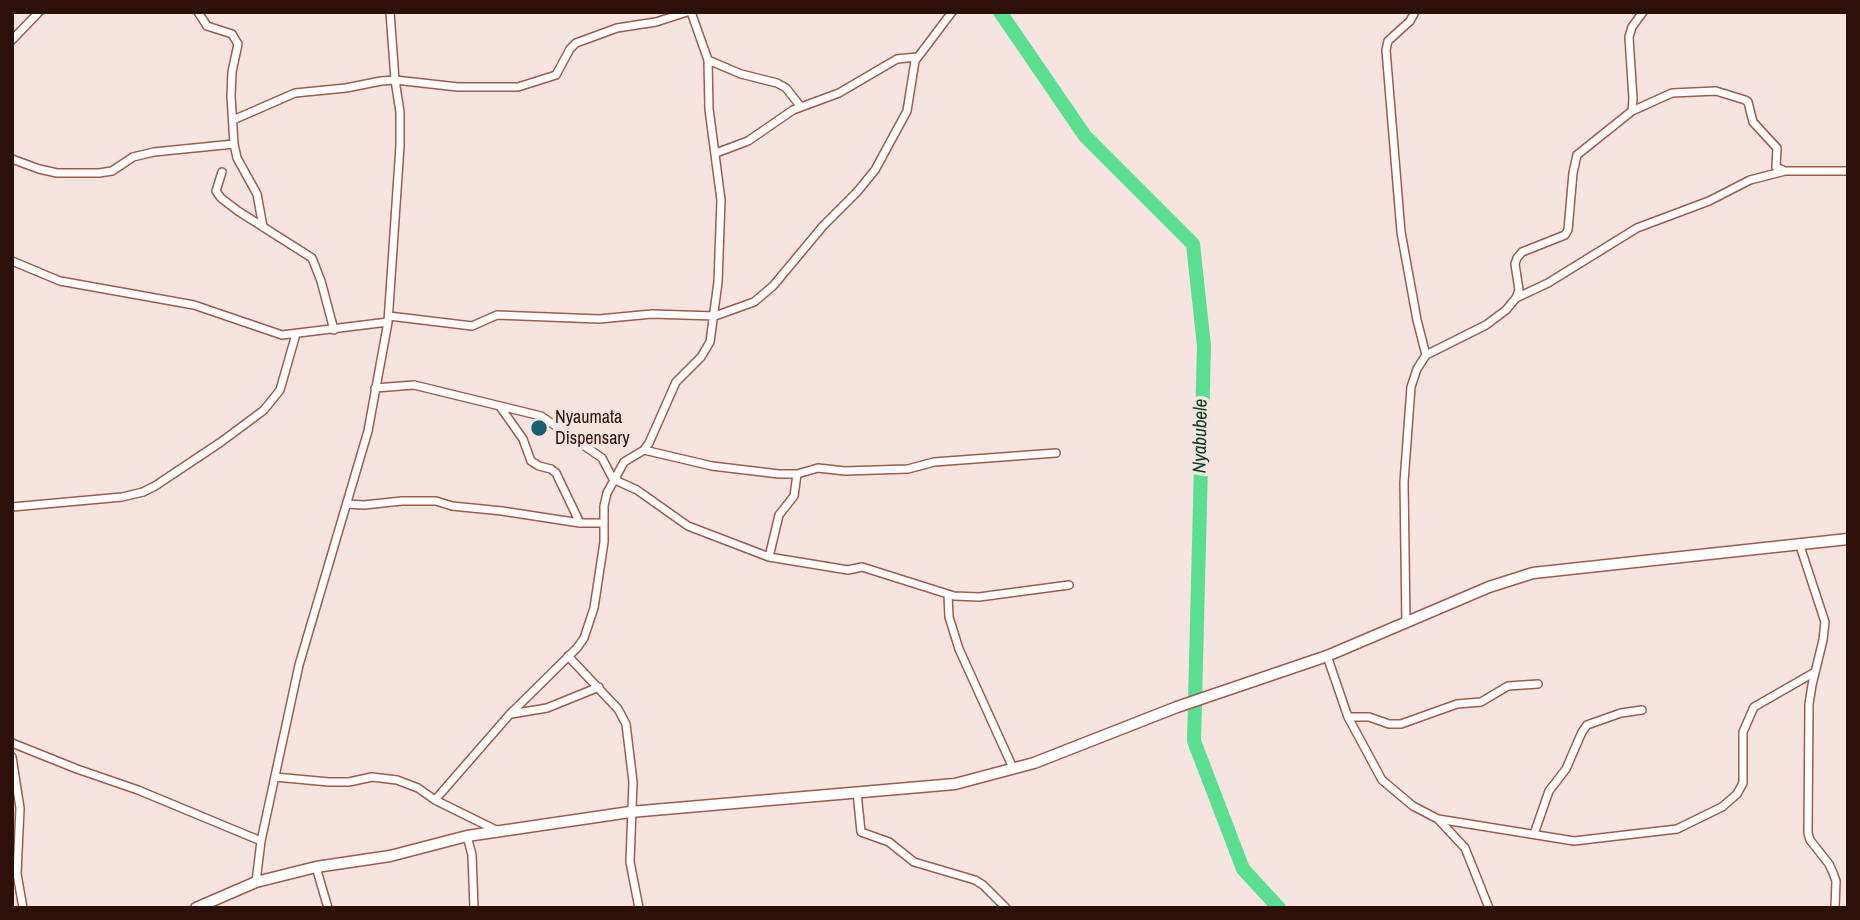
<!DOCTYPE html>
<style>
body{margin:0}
#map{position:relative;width:1860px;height:920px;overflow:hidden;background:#f5e4e0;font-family:"Archivo Narrow",sans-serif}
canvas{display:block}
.frame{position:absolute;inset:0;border:14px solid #2d1009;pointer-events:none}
</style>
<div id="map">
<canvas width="1860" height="920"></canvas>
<div class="frame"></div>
</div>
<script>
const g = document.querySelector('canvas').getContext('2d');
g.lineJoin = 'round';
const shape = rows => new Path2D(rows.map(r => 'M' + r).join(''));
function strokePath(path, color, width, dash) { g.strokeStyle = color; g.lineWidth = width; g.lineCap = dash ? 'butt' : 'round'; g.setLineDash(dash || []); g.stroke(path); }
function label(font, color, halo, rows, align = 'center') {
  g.font = font + ' "Archivo Narrow",sans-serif'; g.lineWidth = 7; g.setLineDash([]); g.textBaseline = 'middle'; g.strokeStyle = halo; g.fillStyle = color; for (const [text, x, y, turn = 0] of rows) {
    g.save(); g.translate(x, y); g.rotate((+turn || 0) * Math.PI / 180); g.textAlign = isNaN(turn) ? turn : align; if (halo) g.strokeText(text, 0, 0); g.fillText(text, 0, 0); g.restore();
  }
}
strokePath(shape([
 [1000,12,1085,136,1193,244,1204,346,1194,741,1243,869,1279,908]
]), '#5bde8f', 14);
const street = shape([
 [198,12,207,26,232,34,238,44,232,72,231,96,234,144,237,158,257,194,263,227],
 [1415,12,1410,21,1388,41,1386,50,1401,232,1417,320,1426,355],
 [12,40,39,12],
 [708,60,741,74,777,83,786,88,801,107],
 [1632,111,1672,93,1716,91,1745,100,1748,102,1753,122,1777,148,1776,167,1785,171],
 [233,120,295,93,346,88,381,81,395,80,458,87,518,87,556,75,570,49,576,43,617,28,656,22,687,12],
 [716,153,748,141,793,110,839,93,897,59,917,57],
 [12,159,39,169,57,173,99,173,112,171,133,157,154,152,234,144],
 [222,172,216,191,221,198,238,211,312,258,321,281,334,330],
 [12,261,60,281,194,305,282,335,388,322],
 [1516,298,1548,283,1637,228,1709,201,1750,180,1785,171,1848,171],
 [389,316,472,326,497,315,599,319,652,314,715,316,754,302,773,286,823,226,857,192,875,170,907,111,915,61,952,12],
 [375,388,414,385,541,416,602,458,613,479,637,490,688,526,769,557,848,570,862,567,954,596,979,597,1069,585],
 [501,408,523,439,531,461,539,466,551,469,556,473,580,523],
 [644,450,712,466,779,474,797,474,818,468,845,471,908,469,934,462,1056,453],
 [347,504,364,505,402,501,436,501,452,506,502,511,580,523,604,523],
 [12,507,122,497,143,492,155,486,221,442,264,410,280,390,296,334],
 [1800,546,1825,622,1823,640,1812,685,1809,704,1808,833,1810,840,1829,864,1833,873,1836,881,1835,908],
 [769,557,779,515,794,496,797,474],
 [948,595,949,617,959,649,1013,768],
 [1406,623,1404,482,1411,387,1417,369,1426,355,1486,325,1506,310,1516,298,1519,290,1515,264,1517,258,1522,252,1565,235,1568,230,1573,173,1577,155,1632,111,1633,99,1629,37,1632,27,1643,12],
 [568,656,618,709,626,724,633,782,630,862,639,908],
 [1327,656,1348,717,1382,780,1413,806,1438,819,1574,841,1677,829,1722,807,1737,794,1743,783,1743,732,1754,707,1815,672],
 [511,714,547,708,599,687],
 [1348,717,1369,717,1389,724,1401,724,1457,704,1481,702,1508,686,1538,684],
 [12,743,77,769,138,790,261,841],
 [12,757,20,808,17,874,23,908],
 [275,777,329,782,349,782,372,777,397,780,418,788,435,800,498,831],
 [857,792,861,832,889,842,914,862,975,880,983,885,1006,908],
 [435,800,510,714,577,648,584,638,594,608,604,542,604,506,607,493,624,462,644,450,649,443,676,382,701,357,710,342,718,282,721,200,709,109,708,60,691,12],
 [1438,819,1465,848,1489,908],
 [1534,834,1549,791,1566,769,1582,732,1587,725,1621,713,1642,710],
 [467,836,472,855,474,908],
 [316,867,328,908],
 [256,882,261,841,299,665,368,431,388,322,400,146,400,112,395,80,390,12]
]);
const secondary = shape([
 [196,908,256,882,316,867,390,856,467,836,630,812,955,784,1034,763,1177,707,1327,656,1489,587,1533,573,1848,539]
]);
strokePath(street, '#a25a49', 10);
strokePath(secondary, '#a25a49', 13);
strokePath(street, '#fff', 7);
strokePath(secondary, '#fff', 10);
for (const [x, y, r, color] of [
 [539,428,9,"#186170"]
]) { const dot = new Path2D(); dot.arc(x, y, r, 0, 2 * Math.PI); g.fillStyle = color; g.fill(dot); strokePath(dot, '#f5e4e0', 2.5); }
label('18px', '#2d1009', '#f5e4e0', [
 ["Nyaumata",555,418],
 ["Dispensary",555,439]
], 'left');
label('italic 19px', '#023b1e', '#f5e4e0', [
 ["Nyabubele",1201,436,-89]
]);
</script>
